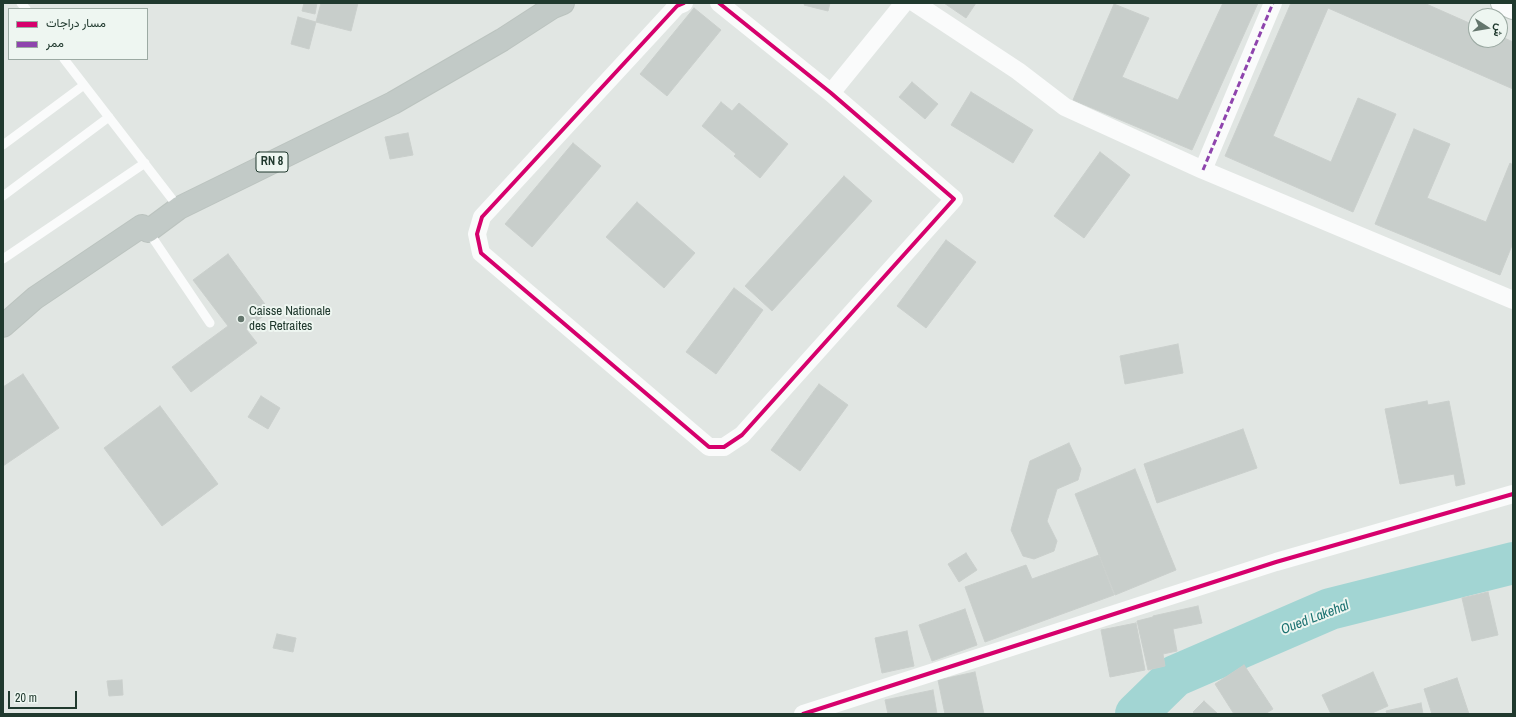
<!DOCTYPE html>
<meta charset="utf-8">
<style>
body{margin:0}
#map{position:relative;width:1516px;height:717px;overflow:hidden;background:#e1e6e3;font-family:"Archivo Narrow",Vazirmatn,sans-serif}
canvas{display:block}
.frame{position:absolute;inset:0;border:4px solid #20392e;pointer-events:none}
.legend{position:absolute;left:8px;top:8px;width:140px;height:52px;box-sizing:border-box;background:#eef6f1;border:1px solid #9caaa3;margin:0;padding:5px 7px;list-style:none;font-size:12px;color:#20392e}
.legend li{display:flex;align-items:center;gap:8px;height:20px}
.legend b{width:20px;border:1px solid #9caaa3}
.north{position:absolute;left:1468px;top:8px;width:40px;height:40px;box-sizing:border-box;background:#eef6f1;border:1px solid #9caaa3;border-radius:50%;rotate:102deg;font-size:11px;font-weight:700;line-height:16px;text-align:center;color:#20392e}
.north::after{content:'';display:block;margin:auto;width:14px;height:18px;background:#64766d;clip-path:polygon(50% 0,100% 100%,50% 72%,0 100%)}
.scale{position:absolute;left:8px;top:691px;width:69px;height:18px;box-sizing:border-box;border:2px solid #20392e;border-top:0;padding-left:5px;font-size:12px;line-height:14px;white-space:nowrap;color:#20392e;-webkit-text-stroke:3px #eef6f1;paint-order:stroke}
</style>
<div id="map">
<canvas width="1516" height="717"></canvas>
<div class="frame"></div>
<ul class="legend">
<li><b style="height:5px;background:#d6006c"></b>مسار دراجات</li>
<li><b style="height:5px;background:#8e44ad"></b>ممر</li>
</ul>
<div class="north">ش</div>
<div class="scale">20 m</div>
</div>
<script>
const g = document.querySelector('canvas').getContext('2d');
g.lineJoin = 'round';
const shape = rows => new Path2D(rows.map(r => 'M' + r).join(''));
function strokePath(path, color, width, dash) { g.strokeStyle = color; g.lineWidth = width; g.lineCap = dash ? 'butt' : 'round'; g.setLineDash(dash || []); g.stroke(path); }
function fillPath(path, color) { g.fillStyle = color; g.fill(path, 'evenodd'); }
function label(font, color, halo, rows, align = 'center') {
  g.font = font + ' "Archivo Narrow",sans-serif'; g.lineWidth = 4; g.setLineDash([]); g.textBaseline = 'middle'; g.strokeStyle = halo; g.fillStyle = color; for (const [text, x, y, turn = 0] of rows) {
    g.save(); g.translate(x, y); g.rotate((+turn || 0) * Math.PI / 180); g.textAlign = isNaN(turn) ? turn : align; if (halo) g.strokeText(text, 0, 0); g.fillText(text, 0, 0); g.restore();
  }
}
strokePath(shape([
 [1136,714,1175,676,1330,609,1513,563]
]), '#a2d5d3', 42);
const building = shape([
 [304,3,317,3,315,14,302,11,304,3],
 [321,3,358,3,351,31,316,22,321,3],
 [805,3,830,3,828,11,804,5,805,3],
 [944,3,976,3,966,18,944,3],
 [1223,3,1258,3,1192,150,1073,100,1114,4,1149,18,1122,77,1178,100,1223,3],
 [1291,3,1424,3,1476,26,1476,40,1500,40,1500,36,1513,42,1513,89,1328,8,1273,136,1331,162,1358,98,1396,114,1353,212,1225,156,1291,3],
 [694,8,721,30,667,96,640,74,694,8],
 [298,17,316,22,309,49,291,44,298,17],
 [912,82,938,104,925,119,899,97,912,82],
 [971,92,1033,130,1013,163,951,125,971,92],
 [721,102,732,111,739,103,788,144,760,178,734,156,736,154,702,126,721,102],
 [1414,129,1450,144,1427,198,1486,222,1510,163,1513,165,1513,243,1500,275,1375,224,1414,129],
 [408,133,413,155,390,159,385,137,408,133],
 [573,143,601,166,532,247,505,224,573,143],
 [1100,152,1130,175,1084,238,1054,216,1100,152],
 [844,176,872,201,772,311,745,286,844,176],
 [637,202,695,253,664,288,606,237,637,202],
 [946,240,976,262,926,328,897,306,946,240],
 [228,254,270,311,246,329,257,343,191,392,172,367,228,326,193,280,228,254],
 [734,288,763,310,716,374,686,352,734,288],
 [1178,344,1183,373,1125,384,1120,356,1178,344],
 [23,374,59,428,3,466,3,387,23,374],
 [819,384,848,405,800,471,771,450,819,384],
 [261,396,280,408,268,429,248,417,261,396],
 [1427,401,1428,405,1449,401,1465,484,1456,486,1454,474,1400,484,1385,409,1427,401],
 [160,406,218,484,162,526,104,448,160,406],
 [1243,429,1257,468,1157,503,1144,464,1243,429],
 [1069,443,1081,469,1078,480,1057,489,1047,521,1057,541,1054,551,1034,559,1023,556,1011,530,1030,461,1069,443],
 [1135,469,1176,570,1115,595,1075,494,1135,469],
 [966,553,977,570,959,582,948,564,966,553],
 [1099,555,1114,595,985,642,965,587,1026,565,1032,579,1099,555],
 [1488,592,1498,635,1472,641,1462,598,1488,592],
 [1198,606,1202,623,1173,629,1177,651,1163,654,1165,666,1148,670,1137,621,1153,617,1153,616,1198,606],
 [965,609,977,645,932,661,919,625,965,609],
 [1136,623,1145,670,1110,677,1101,630,1136,623],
 [907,631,914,666,882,673,875,638,907,631],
 [277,634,296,638,293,652,273,648,277,634],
 [1244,665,1273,709,1265,714,1234,714,1215,684,1244,665],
 [975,672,984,714,945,714,938,680,975,672],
 [1373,672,1388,706,1370,714,1331,714,1322,695,1373,672],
 [1457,678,1469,714,1432,714,1424,689,1457,678],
 [122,680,123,695,109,696,107,681,122,680],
 [933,690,937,714,888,714,885,700,933,690],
 [1204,701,1218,714,1195,714,1193,712,1204,701],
 [1421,703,1423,714,1387,714,1386,711,1421,703]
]);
fillPath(building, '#c8cecb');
strokePath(building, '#cacfcc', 1);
const secondary = shape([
 [1502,3,1513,8]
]);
const trunk = shape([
 [3,326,35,298,142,226,148,231,179,208,393,103,502,40,553,7,563,3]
]);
strokePath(secondary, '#bac3be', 24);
strokePath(trunk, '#bbc3bf', 24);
strokePath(shape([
 [21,3,26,9],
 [64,59,179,208],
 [3,145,84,85],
 [3,196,109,117],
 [148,231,210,323],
 [3,259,145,163]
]), '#fafbfb', 9);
strokePath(shape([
 [684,3,677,6,482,217,477,234,481,253,709,447,724,447,742,435,954,199,831,93,719,3],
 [915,3,1018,71,1065,107,1203,170,1513,300],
 [831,93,904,3],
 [1203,170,1273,3],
 [803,714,1276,562,1513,494]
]), '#fafbfb', 18);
strokePath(secondary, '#fafbfb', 22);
strokePath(trunk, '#c2cac7', 22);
strokePath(shape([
 [1203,170,1273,3]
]), '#8e44ad', 3, [6, 3]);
strokePath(shape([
 [684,3,677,6,482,217,477,234,481,253,709,447,724,447,742,435,954,199,831,93,719,3],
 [803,714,1276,562,1513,494]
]), '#d6006c', 4);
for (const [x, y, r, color] of [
 [241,319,4,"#64766d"]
]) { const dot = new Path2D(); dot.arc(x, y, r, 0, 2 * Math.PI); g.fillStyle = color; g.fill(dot); strokePath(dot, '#eef6f1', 1.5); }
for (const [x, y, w] of [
 [272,162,32]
]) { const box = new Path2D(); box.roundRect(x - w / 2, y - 10, w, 20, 3); g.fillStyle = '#eef6f1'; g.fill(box); strokePath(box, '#20392e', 1); }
label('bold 12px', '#20392e', null, [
 ["RN 8",272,162]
]);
label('13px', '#20392e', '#eef6f1', [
 ["Caisse Nationale",249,312],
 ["des Retraites",249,327]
], 'left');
label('italic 14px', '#1c7271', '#eef6f1', [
 ["Oued Lakehal",1315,618,-21]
]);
</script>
